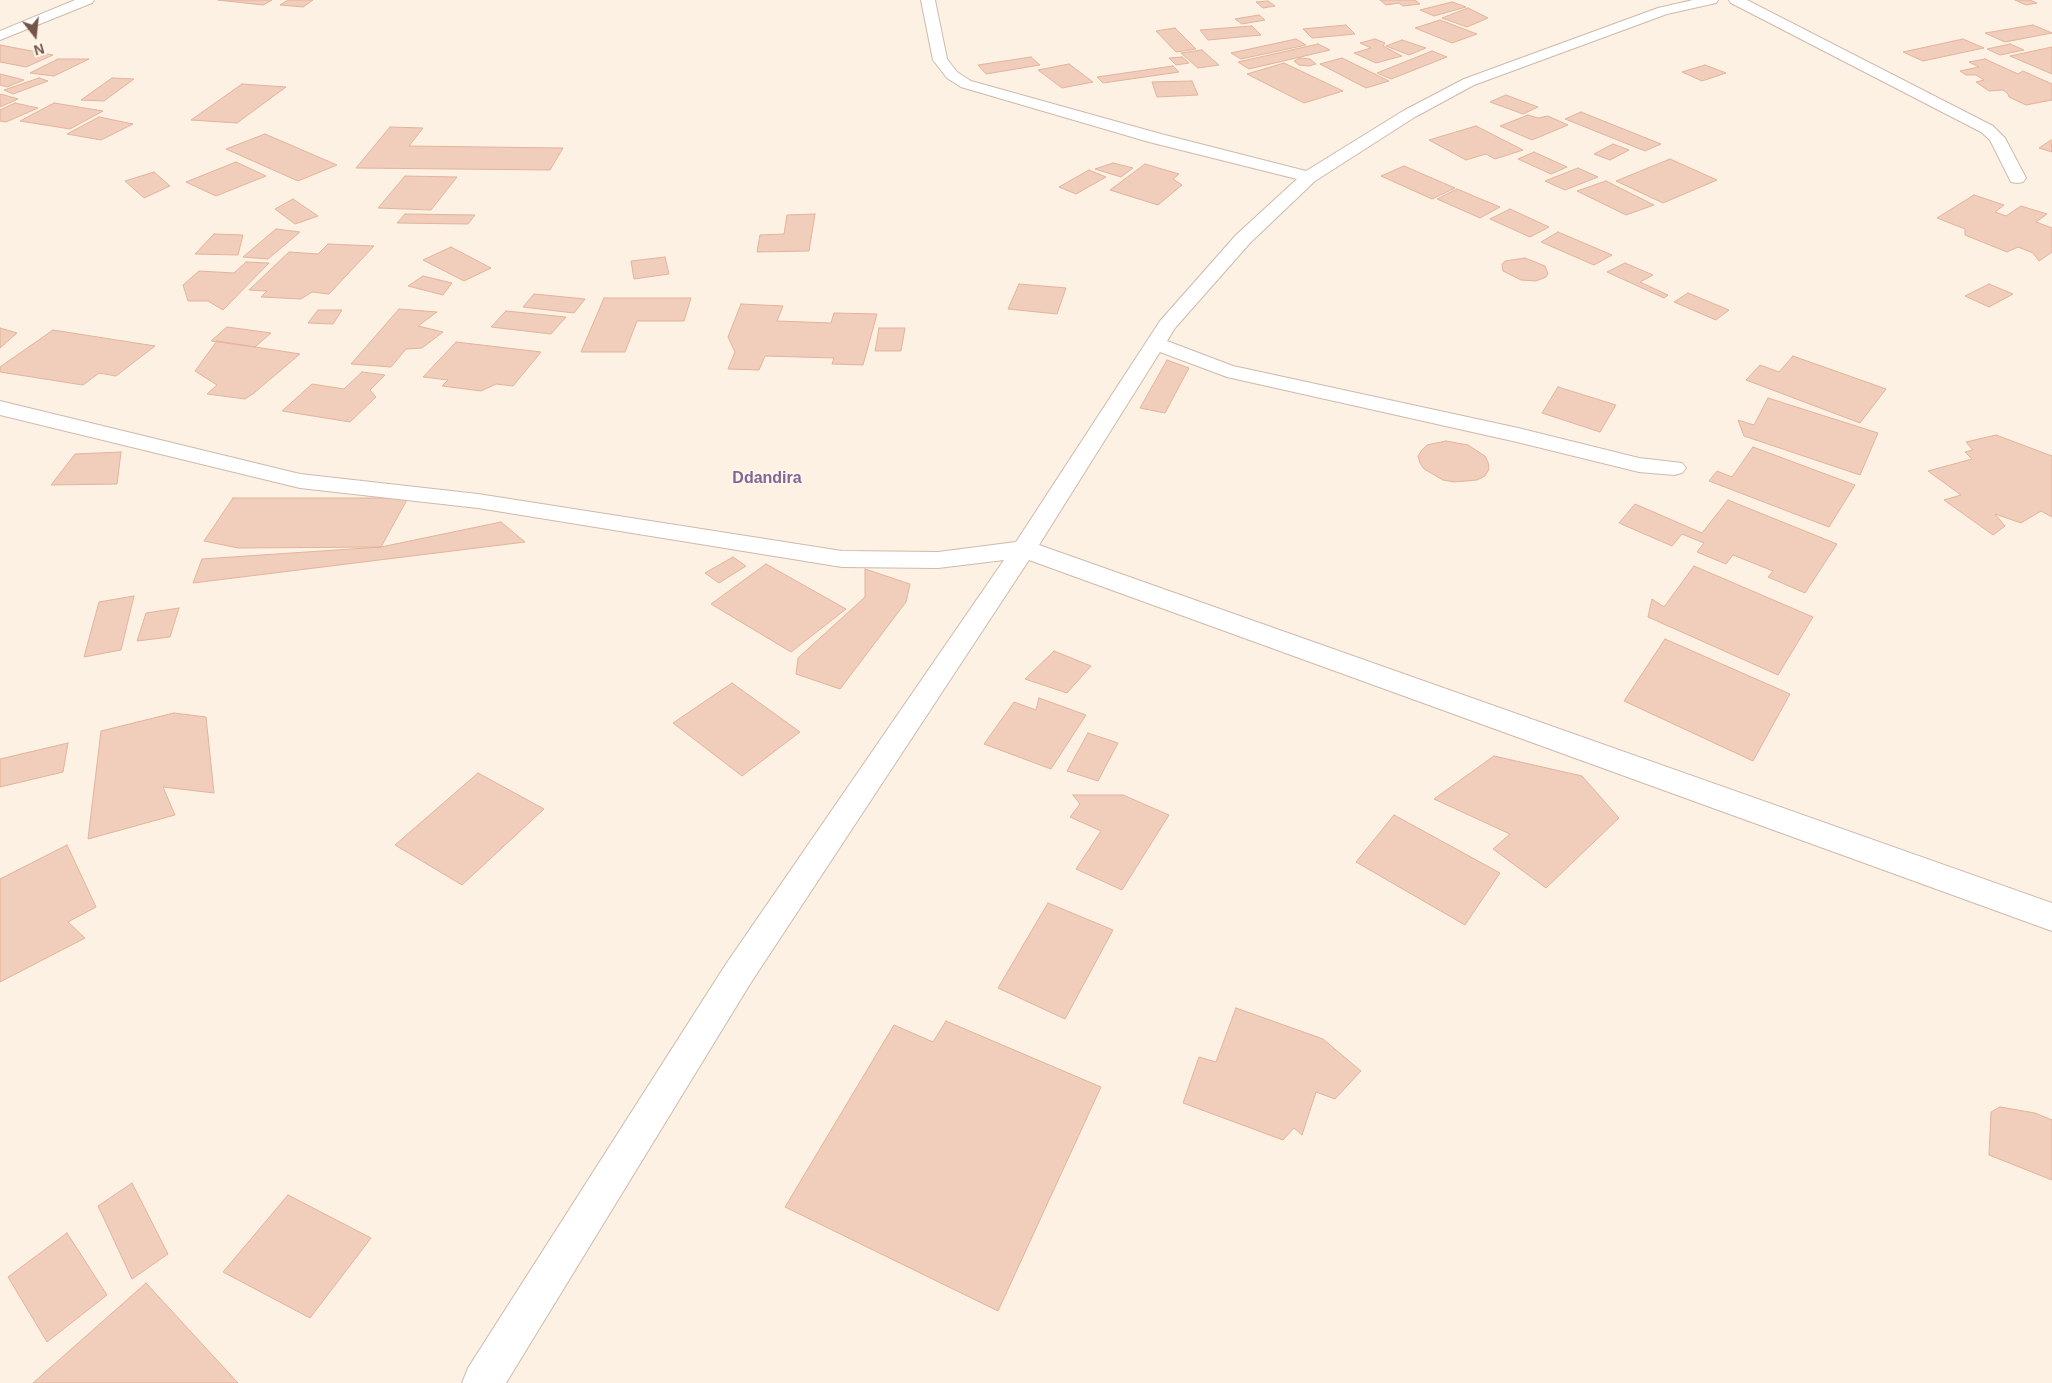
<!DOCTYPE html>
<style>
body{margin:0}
#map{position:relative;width:2052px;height:1383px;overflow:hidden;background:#fcf1e3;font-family:Helvetica,sans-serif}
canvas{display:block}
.north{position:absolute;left:10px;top:10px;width:50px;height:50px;-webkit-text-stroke:4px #fff5e9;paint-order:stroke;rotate:164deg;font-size:14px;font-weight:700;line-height:20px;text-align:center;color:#735649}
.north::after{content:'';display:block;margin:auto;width:18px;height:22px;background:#735649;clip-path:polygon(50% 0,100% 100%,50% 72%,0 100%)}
</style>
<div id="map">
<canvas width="2052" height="1383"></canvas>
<div class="north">N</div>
</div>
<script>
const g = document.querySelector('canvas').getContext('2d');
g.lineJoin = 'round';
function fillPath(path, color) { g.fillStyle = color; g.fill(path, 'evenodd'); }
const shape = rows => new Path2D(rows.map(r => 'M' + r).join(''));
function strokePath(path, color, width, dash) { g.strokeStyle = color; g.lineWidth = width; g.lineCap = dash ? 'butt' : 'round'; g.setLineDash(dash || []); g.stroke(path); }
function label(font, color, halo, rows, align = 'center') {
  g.font = font + ' Helvetica,sans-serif'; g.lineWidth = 4; g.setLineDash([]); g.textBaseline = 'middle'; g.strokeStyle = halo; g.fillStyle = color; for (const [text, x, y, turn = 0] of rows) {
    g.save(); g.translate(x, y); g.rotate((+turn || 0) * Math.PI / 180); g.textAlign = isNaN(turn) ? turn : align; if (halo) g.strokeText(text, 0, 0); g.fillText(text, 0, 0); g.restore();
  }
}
const building = shape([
 [218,0,272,0,263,5,218,0],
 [288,0,313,0,303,7,280,5,288,0],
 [1380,0,1415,0,1420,4,1403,6,1399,3,1386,5,1380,0],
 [2015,0,2030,0,2037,3,2026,5,2015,0],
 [1268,1,1275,6,1263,8,1256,2,1268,1],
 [1452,2,1466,7,1434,16,1420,10,1452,2],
 [1468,8,1488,18,1467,27,1442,18,1468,8],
 [1259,15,1265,20,1242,24,1235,19,1259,15],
 [1440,20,1477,34,1452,43,1415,28,1440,20],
 [1346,25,1355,34,1312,38,1303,29,1346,25],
 [2033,25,2052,33,2005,42,1985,33,2033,25],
 [1252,26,1261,35,1208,40,1200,30,1252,26],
 [1175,28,1196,49,1176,52,1156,31,1175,28],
 [1296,39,1306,45,1241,59,1231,53,1296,39],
 [1375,39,1385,43,1383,46,1402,56,1376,63,1354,53,1371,48,1360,43,1375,39],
 [1963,39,1984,48,1923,61,1903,52,1963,39],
 [1402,40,1426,48,1409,55,1386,46,1402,40],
 [1318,44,1330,50,1249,69,1238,62,1318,44],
 [2010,44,2024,50,2000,55,1987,49,2010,44],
 [0,45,53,55,26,67,0,62,0,45],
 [2052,47,2052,74,2010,56,2052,47],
 [1202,50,1219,65,1198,68,1181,53,1202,50],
 [1432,51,1447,57,1391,79,1377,73,1432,51],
 [1031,57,1040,65,986,74,978,65,1031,57],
 [1182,57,1189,63,1176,65,1169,58,1182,57],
 [1300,58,1310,59,1316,64,1309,66,1299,65,1294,61,1300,58],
 [1342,58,1389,81,1366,88,1320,64,1342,58],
 [58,59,89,59,54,76,30,73,58,59],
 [1985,59,2018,74,2023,71,2052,84,2052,100,2026,105,2009,97,2008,94,2003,90,1989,91,1976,82,1984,80,1976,75,1966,75,1960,71,1979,67,1969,62,1985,59],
 [1284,63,1343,91,1304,103,1247,74,1284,63],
 [1069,64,1093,82,1062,88,1038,70,1069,64],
 [1705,65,1726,73,1702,81,1682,72,1705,65],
 [1173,66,1179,72,1103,83,1097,77,1173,66],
 [0,74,24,80,7,87,0,85,0,74],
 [39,78,48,81,13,94,4,90,39,78],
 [112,78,134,79,104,101,81,100,112,78],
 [1192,81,1198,95,1157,97,1152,82,1192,81],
 [242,84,286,87,237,123,191,120,242,84],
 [0,95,1,94,18,99,0,107,0,95],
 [1506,95,1538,107,1523,114,1490,102,1506,95],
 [15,103,38,108,6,122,0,121,0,110,15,103],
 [54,103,103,111,70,129,20,121,54,103],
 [1581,112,1661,144,1645,151,1565,119,1581,112],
 [1528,115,1538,118,1548,116,1568,125,1532,140,1500,126,1528,115],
 [99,117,133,124,101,140,67,134,99,117],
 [1476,126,1523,150,1495,159,1486,154,1466,160,1429,140,1476,126],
 [390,127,423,128,409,146,563,148,550,170,356,168,390,127],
 [265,134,337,165,298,181,226,149,265,134],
 [2051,140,2052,152,2039,148,2051,140],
 [1613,144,1629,150,1610,160,1594,154,1613,144],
 [1534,152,1567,167,1551,174,1518,159,1534,152],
 [1670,159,1717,180,1663,203,1616,181,1670,159],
 [236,162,266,176,216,196,186,182,236,162],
 [1113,163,1133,168,1121,177,1095,169,1113,163],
 [1145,164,1179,174,1173,179,1182,185,1158,205,1110,190,1145,164],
 [1404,166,1455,188,1432,199,1381,176,1404,166],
 [1578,168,1598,177,1565,190,1545,181,1578,168],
 [1089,170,1106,177,1076,194,1059,187,1089,170],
 [154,172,170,186,144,198,125,181,154,172],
 [405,176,457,177,431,210,378,208,405,176],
 [1606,181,1654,205,1626,215,1577,191,1606,181],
 [1457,189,1500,207,1480,218,1437,199,1457,189],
 [1974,195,2004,205,1995,212,2006,216,2021,206,2047,214,2036,222,2052,228,2052,252,2039,261,2033,253,2018,247,2007,252,1965,235,1965,229,1937,218,1974,195],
 [293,199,318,216,295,224,275,209,293,199],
 [1510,209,1549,227,1530,237,1490,219,1510,209],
 [405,214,475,215,468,224,397,223,405,214],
 [815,214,809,251,757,252,760,235,784,234,787,215,815,214],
 [276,229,300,232,268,259,243,257,276,229],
 [1558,232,1612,255,1594,265,1541,242,1558,232],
 [214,234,243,235,238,255,195,254,214,234],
 [328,244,374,246,329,294,312,292,301,299,261,297,267,291,249,290,289,252,318,254,328,244],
 [451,247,491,268,464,281,423,260,451,247],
 [665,257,669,274,634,279,631,261,665,257],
 [1525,258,1545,266,1548,274,1546,277,1536,281,1521,280,1503,271,1502,264,1505,261,1525,258],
 [246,262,269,263,223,310,208,301,188,301,183,285,199,271,234,273,246,262],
 [1625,263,1653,275,1640,282,1668,295,1664,298,1607,272,1625,263],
 [423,276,452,283,443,295,408,286,423,276],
 [1019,284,1066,288,1057,314,1008,309,1019,284],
 [1989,284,2013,294,1989,307,1965,296,1989,284],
 [1688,293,1729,310,1716,320,1674,302,1688,293],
 [534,294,585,299,574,313,523,307,534,294],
 [604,298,691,298,684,321,637,321,625,352,581,352,604,298],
 [741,304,783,306,777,321,831,323,834,313,877,314,863,365,832,364,834,358,765,356,759,370,728,369,735,352,728,337,741,304],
 [399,309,437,312,418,326,443,332,422,348,406,349,391,367,351,364,399,309],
 [318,310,342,310,333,324,308,323,318,310],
 [506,311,566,317,551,334,491,327,506,311],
 [227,327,271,333,255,347,211,341,227,327],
 [0,328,17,333,0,348,0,328],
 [879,328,905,328,901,351,875,351,879,328],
 [53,330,155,346,116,376,99,373,83,385,0,372,0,367,53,330],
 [217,341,300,354,254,393,245,399,207,394,217,385,195,371,217,341],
 [456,342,541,352,513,386,496,384,481,391,442,386,448,380,423,377,456,342],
 [1793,356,1886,389,1860,423,1746,380,1760,365,1779,372,1793,356],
 [1167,360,1189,368,1165,413,1140,408,1167,360],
 [362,372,385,375,370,390,376,397,350,422,282,411,312,384,344,389,362,372],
 [1558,387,1616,405,1600,432,1542,413,1558,387],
 [1768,398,1878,433,1860,475,1744,436,1738,420,1754,425,1768,398],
 [1996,435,2052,456,2052,517,2041,511,2021,523,1995,514,2005,526,1993,535,1944,500,1961,495,1928,471,1972,459,1965,452,1973,450,1966,442,1996,435],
 [1446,441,1468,445,1485,456,1488,462,1489,469,1485,476,1477,480,1454,482,1443,480,1424,469,1420,463,1418,456,1422,450,1427,445,1446,441],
 [1753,447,1855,485,1829,527,1709,481,1717,471,1732,477,1753,447],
 [121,452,117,484,51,485,75,454,121,452],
 [233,498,408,498,381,547,238,548,204,541,233,498],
 [1728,500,1837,544,1805,593,1768,577,1773,571,1733,555,1726,564,1697,552,1704,543,1682,534,1672,546,1619,523,1635,504,1702,533,1728,500],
 [501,522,525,542,193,583,202,559,381,547,501,522],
 [733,557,746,566,719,583,705,573,733,557],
 [766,564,846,609,791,652,711,604,766,564],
 [1694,566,1813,617,1778,675,1648,617,1652,599,1664,607,1694,566],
 [865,569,910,584,906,602,840,689,796,674,798,658,865,597,865,569],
 [134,596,121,650,84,657,99,602,134,596],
 [179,608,170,637,137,641,146,613,179,608],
 [1665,639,1790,694,1753,761,1624,701,1665,639],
 [1054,651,1091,666,1067,693,1025,679,1054,651],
 [732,683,800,732,742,776,673,723,732,683],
 [1039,698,1086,715,1051,769,984,744,1014,702,1036,710,1039,698],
 [174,713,206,717,214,793,163,787,175,815,88,839,101,731,174,713],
 [1088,733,1118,743,1098,781,1067,771,1088,733],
 [68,743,63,772,0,787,0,759,68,743],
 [1494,756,1582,776,1619,818,1546,888,1493,849,1510,834,1434,799,1494,756],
 [478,773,544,809,462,885,395,845,478,773],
 [1073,795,1123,795,1169,815,1122,890,1076,869,1101,831,1070,817,1080,804,1073,795],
 [1394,815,1500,873,1465,925,1356,862,1394,815],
 [67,845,96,907,68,922,85,938,0,982,0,879,67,845],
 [1048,903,1113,930,1065,1019,998,988,1048,903],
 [1236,1008,1323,1039,1361,1071,1335,1099,1316,1092,1302,1135,1294,1128,1283,1140,1183,1103,1199,1057,1216,1062,1236,1008],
 [946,1021,1101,1087,998,1311,785,1207,894,1025,933,1042,946,1021],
 [2000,1107,2035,1113,2052,1120,2052,1180,1989,1155,1991,1112,2000,1107],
 [132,1183,168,1254,132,1279,98,1206,132,1183],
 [288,1195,371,1238,310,1318,223,1272,288,1195],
 [67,1233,107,1295,47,1342,8,1277,67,1233],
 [146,1283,238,1383,33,1383,146,1283]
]);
fillPath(building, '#f1cdbb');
strokePath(building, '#e3b39b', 1);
const minor = shape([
 [75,0,94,0,92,3,0,40,0,31,75,0],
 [921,0,935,0,947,59,957,72,971,81,1161,134,1306,171,1403,111,1464,79,1658,8,1693,0,1718,0,1716,3,1667,14,1474,85,1415,117,1315,181,1250,243,1175,328,1167,341,1233,366,1518,428,1639,458,1682,463,1686,468,1682,473,1674,475,1639,472,1517,442,1227,377,1160,352,1039,545,2052,903,2052,931,1029,560,750,984,506,1383,462,1383,468,1368,726,964,1004,560,938,568,842,567,478,508,300,488,0,415,0,401,300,474,478,494,842,551,938,552,1016,542,1160,321,1236,235,1297,179,1149,142,961,87,947,78,933,60,921,0],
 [1729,0,1747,0,1993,126,2005,138,2026,178,2023,182,2017,183,2011,182,1990,140,1981,132,1731,3,1729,0]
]);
strokePath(minor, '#cfbaac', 2);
fillPath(minor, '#fff');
label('bold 16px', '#836597', '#fff5e9', [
 ["Ddandira",767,479]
]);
</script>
